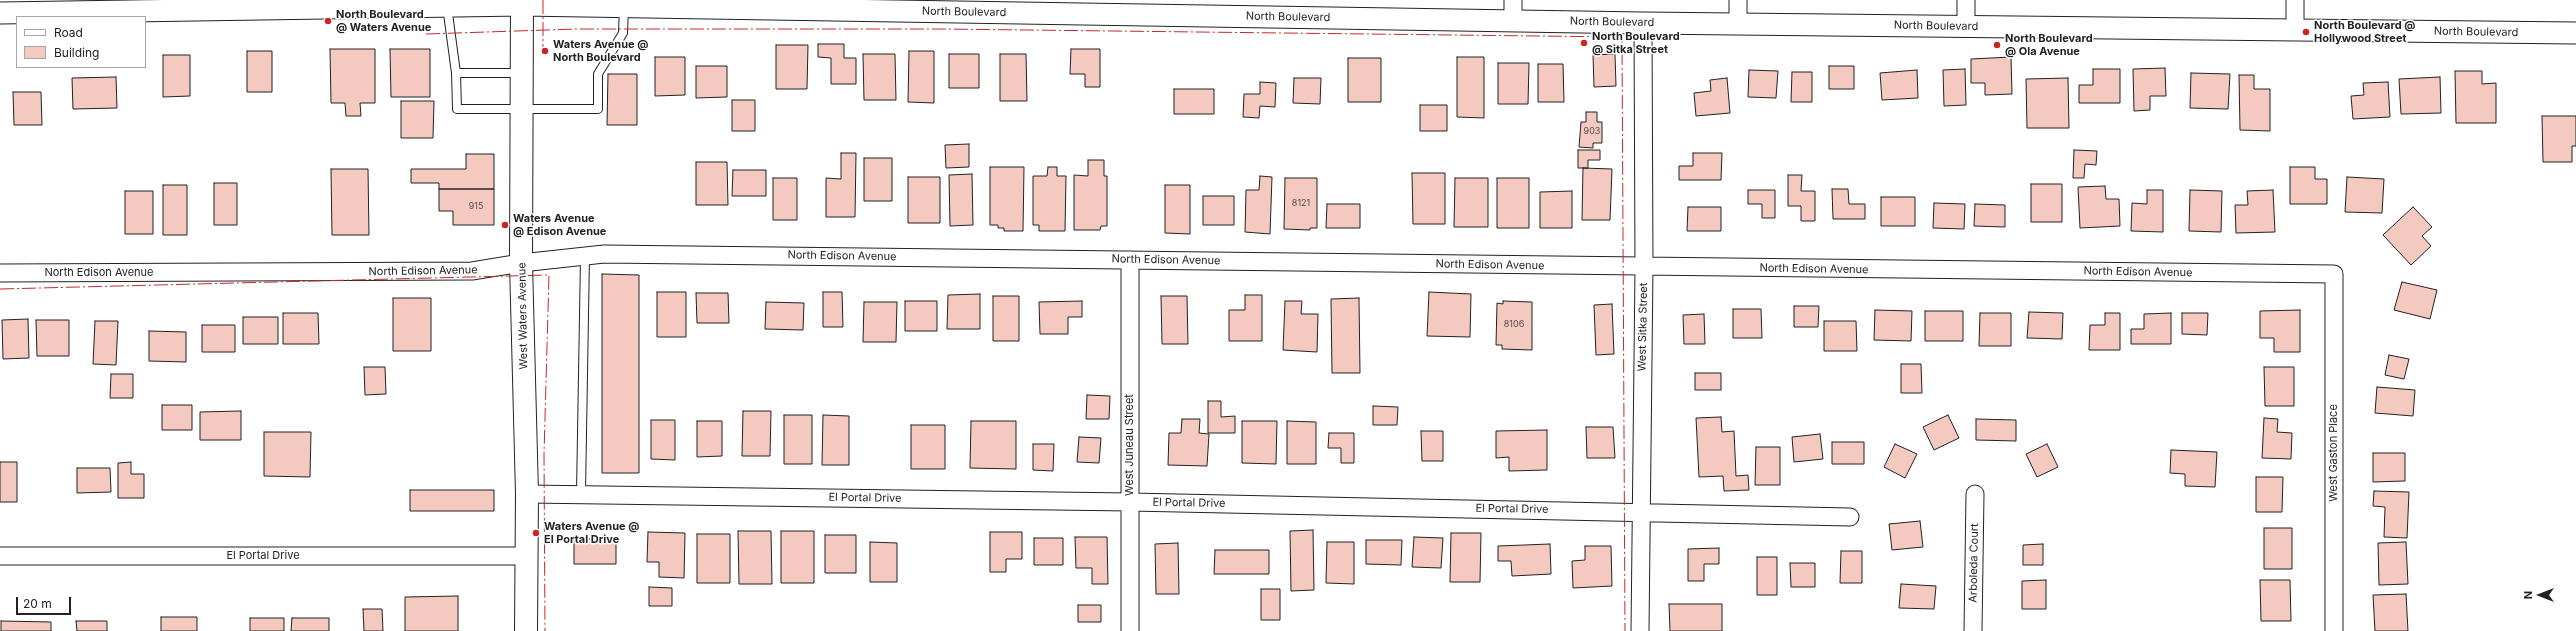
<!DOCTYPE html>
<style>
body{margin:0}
#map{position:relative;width:2576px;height:631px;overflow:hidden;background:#fff;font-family:Inter,sans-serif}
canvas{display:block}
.legend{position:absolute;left:16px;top:16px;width:130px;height:52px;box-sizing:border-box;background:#fff;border:1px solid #a7a7a7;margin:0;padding:5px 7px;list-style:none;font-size:12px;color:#222}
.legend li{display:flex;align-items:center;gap:8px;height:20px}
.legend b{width:20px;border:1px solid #a7a7a7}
.north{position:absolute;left:2520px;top:575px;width:40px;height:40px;-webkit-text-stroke:3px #fff;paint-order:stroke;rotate:270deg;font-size:11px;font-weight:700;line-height:16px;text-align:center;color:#222}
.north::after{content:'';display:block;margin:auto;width:14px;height:18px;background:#222;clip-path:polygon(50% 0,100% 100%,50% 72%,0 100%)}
.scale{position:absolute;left:16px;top:597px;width:55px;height:18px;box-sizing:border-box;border:2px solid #222;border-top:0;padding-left:5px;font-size:12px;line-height:14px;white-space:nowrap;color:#222;-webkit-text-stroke:3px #fff;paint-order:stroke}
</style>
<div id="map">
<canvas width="2576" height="631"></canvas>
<ul class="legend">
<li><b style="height:5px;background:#fff"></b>Road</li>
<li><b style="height:11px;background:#f3c9c0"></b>Building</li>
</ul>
<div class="north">N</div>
<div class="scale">20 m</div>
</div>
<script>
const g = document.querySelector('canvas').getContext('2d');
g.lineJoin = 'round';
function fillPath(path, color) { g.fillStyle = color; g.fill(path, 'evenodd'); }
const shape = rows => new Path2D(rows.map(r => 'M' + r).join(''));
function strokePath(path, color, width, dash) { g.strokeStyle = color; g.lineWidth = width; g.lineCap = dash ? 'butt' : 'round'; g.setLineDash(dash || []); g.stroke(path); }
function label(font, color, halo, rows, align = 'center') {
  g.font = font + ' Inter,sans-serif'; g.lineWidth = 3; g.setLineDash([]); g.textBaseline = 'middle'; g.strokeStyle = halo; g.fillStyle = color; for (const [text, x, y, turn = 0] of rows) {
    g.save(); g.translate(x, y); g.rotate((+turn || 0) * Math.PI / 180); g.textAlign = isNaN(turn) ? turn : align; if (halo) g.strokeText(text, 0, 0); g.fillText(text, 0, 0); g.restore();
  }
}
const building = shape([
 [818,44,844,44,844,58,856,58,856,84,831,84,831,58,818,57,818,44],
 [776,45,808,45,807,89,776,89,776,45],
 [330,49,375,49,375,103,360,103,361,116,346,116,345,103,331,103,330,49],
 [390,49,430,49,430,97,391,97,390,49],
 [1071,49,1100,49,1100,87,1085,87,1085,74,1070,74,1071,49],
 [247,51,272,51,272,92,247,92,247,51],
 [909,51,934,51,934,103,908,102,909,51],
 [863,54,895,54,896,100,864,100,863,54],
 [949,54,979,54,979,88,949,88,949,54],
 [1000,54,1026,54,1027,101,1000,101,1000,54],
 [1615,54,1616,86,1594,87,1593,55,1615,54],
 [163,55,190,55,190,96,163,97,163,55],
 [655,57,685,57,685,95,655,96,655,57],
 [1457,57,1484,57,1484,118,1457,117,1457,57],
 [2011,57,2012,94,1985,95,1985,83,1971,83,1971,59,2011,57],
 [1348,58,1381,58,1381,102,1348,102,1348,58],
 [1498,63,1529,63,1528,104,1498,104,1498,63],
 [1538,64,1563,64,1564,102,1538,102,1538,64],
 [696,66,727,66,727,97,696,98,696,66],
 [1829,66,1854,66,1854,89,1829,89,1829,66],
 [2165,68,2166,96,2150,96,2150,110,2134,111,2133,69,2165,68],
 [1965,69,1966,105,1944,106,1943,70,1965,69],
 [2093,69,2120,69,2120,103,2079,103,2079,85,2093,85,2093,69],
 [1749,70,1778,71,1776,98,1748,97,1749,70],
 [1917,70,1918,98,1882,100,1880,73,1917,70],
 [2455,71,2482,71,2482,84,2496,83,2496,123,2456,123,2455,71],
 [1792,72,1812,72,1812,102,1791,102,1792,72],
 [2191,73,2230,74,2228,109,2190,108,2191,73],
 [608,74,637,74,637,125,607,125,608,74],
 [2239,75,2254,75,2254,89,2270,89,2270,131,2240,130,2239,75],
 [116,77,117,108,73,109,72,78,116,77],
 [2440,77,2441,113,2401,114,2399,79,2440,77],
 [1294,78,1321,78,1320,104,1293,103,1294,78],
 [1727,78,1730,113,1696,116,1694,93,1711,91,1710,80,1727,78],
 [2068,78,2069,128,2027,128,2026,79,2068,78],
 [1260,82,1276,83,1275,107,1260,106,1259,118,1243,117,1244,94,1260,94,1260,82],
 [2388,82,2390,117,2353,119,2351,96,2364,95,2363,83,2388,82],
 [1174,89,1214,89,1214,114,1174,114,1174,89],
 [13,92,41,92,42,125,14,125,13,92],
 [732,100,755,100,755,131,732,131,732,100],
 [401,101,434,101,433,138,401,138,401,101],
 [1420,105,1447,105,1447,131,1420,131,1420,105],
 [1586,112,1597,112,1597,122,1602,122,1602,143,1593,143,1593,148,1579,147,1581,122,1586,122,1586,112],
 [2542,116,2576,116,2576,146,2572,146,2572,162,2543,162,2542,116],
 [969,144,969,167,946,168,945,145,969,144],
 [1578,150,1600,150,1600,160,1588,160,1588,168,1578,168,1578,150],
 [2074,150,2097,151,2096,165,2085,164,2084,178,2073,178,2074,150],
 [841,153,856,153,855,217,826,217,826,178,841,179,841,153],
 [1693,153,1722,153,1721,180,1679,180,1679,166,1693,166,1693,153],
 [466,154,494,154,494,189,439,189,439,183,411,183,411,169,466,169,466,154],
 [864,158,892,158,892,201,864,201,864,158],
 [1088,160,1104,160,1104,176,1107,176,1107,226,1101,226,1100,230,1074,230,1074,175,1088,176,1088,160],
 [696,162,727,162,728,205,696,205,696,162],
 [990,167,1024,167,1023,231,1004,231,1004,228,998,228,998,225,990,225,990,167],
 [1048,167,1057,167,1057,176,1066,176,1065,231,1039,231,1039,225,1033,225,1033,176,1047,176,1048,167],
 [2290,167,2315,167,2315,179,2327,179,2327,204,2290,204,2290,167],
 [1583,168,1612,169,1610,220,1582,220,1583,168],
 [331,169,368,169,369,235,332,235,331,169],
 [733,170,766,170,766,196,732,196,733,170],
 [1412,173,1445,173,1445,224,1413,224,1412,173],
 [972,174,973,225,950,226,949,175,972,174],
 [1788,175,1802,175,1801,191,1815,191,1815,221,1801,221,1801,206,1788,206,1788,175],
 [1260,176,1272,177,1270,234,1245,232,1246,190,1259,190,1260,176],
 [908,177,940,177,940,223,908,223,908,177],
 [2347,177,2384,179,2382,213,2345,212,2347,177],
 [773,178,797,178,797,220,773,220,773,178],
 [1285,178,1317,178,1317,228,1310,228,1310,230,1284,229,1285,178],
 [1455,178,1488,178,1488,227,1454,227,1455,178],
 [1497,178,1529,178,1529,228,1497,228,1497,178],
 [214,183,237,183,237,225,214,225,214,183],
 [2031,184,2062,184,2062,222,2031,222,2031,184],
 [163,185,187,185,187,235,163,235,163,185],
 [1165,185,1190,185,1190,234,1165,233,1165,185],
 [2105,186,2106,199,2119,199,2120,226,2080,228,2078,187,2105,186],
 [439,189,494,189,494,225,453,225,453,211,439,211,439,189],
 [1832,189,1848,189,1849,204,1865,204,1865,219,1833,219,1832,189],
 [1748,190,1775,190,1775,218,1762,218,1762,204,1748,204,1748,190],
 [2147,190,2163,190,2163,232,2131,231,2132,203,2147,204,2147,190],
 [2190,190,2222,191,2221,232,2189,231,2190,190],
 [2273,190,2275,232,2236,233,2235,205,2248,205,2247,191,2273,190],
 [125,191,153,191,153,234,125,234,125,191],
 [1572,191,1572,228,1540,228,1540,192,1572,191],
 [1203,196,1234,196,1234,225,1203,225,1203,196],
 [1881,197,1915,197,1915,226,1881,226,1881,197],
 [1934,203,1965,204,1964,229,1933,228,1934,203],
 [1327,204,1360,204,1360,228,1326,228,1327,204],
 [1975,204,2005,205,2005,227,1974,226,1975,204],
 [1688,207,1721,207,1721,231,1687,231,1688,207],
 [2413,207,2432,227,2422,236,2431,246,2411,265,2383,235,2413,207],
 [602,274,639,275,639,473,602,473,602,274],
 [2402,282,2437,290,2430,319,2394,310,2402,282],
 [657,292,686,292,686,337,657,337,657,292],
 [823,292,842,292,843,327,823,327,823,292],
 [1429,292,1471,294,1470,337,1427,336,1429,292],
 [696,293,728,293,729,323,697,323,696,293],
 [980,294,980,329,947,329,948,295,980,294],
 [1245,295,1262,295,1262,341,1229,341,1229,310,1245,310,1245,295],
 [993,296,1019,296,1019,341,993,341,993,296],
 [1161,296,1187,296,1188,344,1162,344,1161,296],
 [393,298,431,298,431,351,393,351,393,298],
 [1359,298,1360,373,1332,373,1331,299,1359,298],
 [905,301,937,301,937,331,905,331,905,301],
 [1082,301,1082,317,1068,317,1068,334,1040,334,1039,302,1082,301],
 [1285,301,1302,301,1301,314,1318,314,1317,352,1283,350,1285,301],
 [1503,301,1532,302,1532,350,1502,349,1502,345,1496,345,1497,303,1503,304,1503,301],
 [766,302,804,303,803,330,765,329,766,302],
 [864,302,897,302,896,342,863,342,864,302],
 [1612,304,1614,354,1596,355,1594,305,1612,304],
 [1794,306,1819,306,1818,327,1794,327,1794,306],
 [1733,309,1761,309,1762,338,1733,338,1733,309],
 [1875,310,1912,311,1911,341,1874,340,1875,310],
 [2300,310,2300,352,2274,352,2274,338,2260,338,2260,311,2300,310],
 [1925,311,1963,311,1963,341,1925,341,1925,311],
 [2029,312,2063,313,2062,339,2027,338,2029,312],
 [283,313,318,313,319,344,283,344,283,313],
 [1980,313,2011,313,2011,346,1979,346,1980,313],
 [2105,313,2120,313,2120,350,2089,350,2090,325,2105,325,2105,313],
 [2171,313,2171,344,2131,344,2131,329,2144,329,2144,314,2171,313],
 [2182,313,2208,313,2207,335,2182,334,2182,313],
 [1704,314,1705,344,1684,344,1683,315,1704,314],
 [243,317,278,317,278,344,243,344,243,317],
 [28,319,29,358,3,359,2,320,28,319],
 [36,320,69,320,69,356,37,356,36,320],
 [95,321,118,321,116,365,93,364,95,321],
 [1824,321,1856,321,1857,351,1824,351,1824,321],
 [202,325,235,325,235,352,202,352,202,325],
 [149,331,186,332,186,362,149,361,149,331],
 [2389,355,2409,359,2404,379,2385,375,2389,355],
 [1901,364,1921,364,1922,393,1901,393,1901,364],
 [364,367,385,367,386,394,365,395,364,367],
 [2264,367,2294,367,2294,406,2265,406,2264,367],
 [1695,373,1721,373,1721,390,1695,390,1695,373],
 [111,374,133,374,133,398,110,398,111,374],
 [2377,387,2415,390,2413,416,2375,413,2377,387],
 [1087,395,1110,396,1109,419,1086,419,1087,395],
 [1208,401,1221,401,1221,417,1235,416,1235,433,1208,433,1208,401],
 [162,405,192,405,192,430,162,430,162,405],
 [1373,406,1398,407,1397,425,1373,425,1373,406],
 [241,411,241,440,200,440,200,412,241,411],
 [743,411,771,411,770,456,742,456,743,411],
 [784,415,812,415,812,464,784,464,784,415],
 [823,415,849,416,849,465,822,465,823,415],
 [1948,415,1959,438,1934,450,1923,427,1948,415],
 [1721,417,1722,432,1734,431,1736,476,1748,475,1749,490,1724,491,1723,476,1699,477,1696,418,1721,417],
 [2264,418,2278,419,2277,432,2292,433,2291,459,2262,458,2264,418],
 [1182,419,1200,419,1199,433,1209,434,1207,466,1168,465,1169,433,1181,433,1182,419],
 [1976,419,2016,420,2016,441,1976,440,1976,419],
 [651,420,675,420,675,460,651,459,651,420],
 [697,421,722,421,722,456,697,457,697,421],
 [971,421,1016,421,1016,469,970,468,971,421],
 [1242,421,1277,421,1276,464,1242,463,1242,421],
 [1287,421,1316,422,1316,464,1287,464,1287,421],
 [911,425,945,425,945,469,911,469,911,425],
 [1586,427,1613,427,1615,458,1587,458,1586,427],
 [1547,430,1547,470,1509,471,1509,457,1496,458,1496,431,1547,430],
 [1421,431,1443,431,1443,461,1422,461,1421,431],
 [264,432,311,432,310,477,264,476,264,432],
 [1329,433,1354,433,1354,463,1341,463,1341,448,1328,448,1329,433],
 [1820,434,1823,459,1794,462,1792,437,1820,434],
 [1079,437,1101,438,1099,463,1077,462,1079,437],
 [1832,442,1864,442,1864,464,1832,464,1832,442],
 [1033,444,1054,444,1053,471,1033,470,1033,444],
 [1895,444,1917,454,1905,478,1884,467,1895,444],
 [2047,444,2058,467,2037,477,2026,454,2047,444],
 [1756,447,1780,447,1780,485,1755,485,1756,447],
 [2171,450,2217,452,2215,487,2185,486,2185,474,2170,473,2171,450],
 [2373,453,2405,453,2405,481,2373,482,2373,453],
 [0,462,17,462,17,502,0,502,0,462],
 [131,462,131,474,144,474,144,498,118,498,118,463,131,462],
 [77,468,110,468,111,492,77,493,77,468],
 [2256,477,2283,477,2282,512,2256,512,2256,477],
 [410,490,494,490,494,511,410,511,410,490],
 [2374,491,2409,492,2407,538,2384,537,2385,507,2373,506,2374,491],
 [1920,521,1923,547,1892,550,1889,524,1920,521],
 [2264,528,2292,528,2292,569,2264,569,2264,528],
 [1313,530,1314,590,1291,591,1290,531,1313,530],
 [738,531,771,531,772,584,739,584,738,531],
 [781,531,814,531,814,583,781,583,781,531],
 [648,532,685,533,684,578,659,577,659,562,647,562,648,532],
 [990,532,1022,532,1022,559,1006,559,1006,572,990,572,990,532],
 [1451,533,1481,533,1480,582,1450,582,1451,533],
 [697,534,730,534,730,583,697,583,697,534],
 [825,535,856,535,856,573,825,573,825,535],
 [1075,537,1107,537,1108,584,1092,584,1092,568,1076,568,1075,537],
 [1414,537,1443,538,1441,568,1412,567,1414,537],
 [1034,538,1063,538,1063,565,1034,565,1034,538],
 [574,539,616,539,616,564,574,564,574,539],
 [1366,540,1402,540,1401,565,1366,564,1366,540],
 [870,542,897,543,897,582,870,582,870,542],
 [1327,542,1354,542,1354,584,1326,583,1327,542],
 [2406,542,2408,584,2379,585,2378,543,2406,542],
 [1178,543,1179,594,1156,594,1155,544,1178,543],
 [1550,544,1551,574,1512,576,1511,561,1498,561,1498,546,1550,544],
 [2043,544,2043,565,2023,565,2023,545,2043,544],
 [1585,546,1611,546,1612,586,1573,588,1572,561,1585,560,1585,546],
 [1719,548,1719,564,1704,564,1704,581,1688,581,1688,549,1719,548],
 [1215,550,1269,550,1269,574,1214,574,1215,550],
 [1841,551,1862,551,1862,583,1840,583,1841,551],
 [1757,557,1777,557,1777,595,1757,595,1757,557],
 [1790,563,1815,563,1815,587,1791,587,1790,563],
 [2046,580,2046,609,2022,609,2022,581,2046,580],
 [2260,580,2290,580,2291,621,2261,621,2260,580],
 [1901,584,1936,586,1934,609,1899,608,1901,584],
 [649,587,672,588,672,606,649,606,649,587],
 [1261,589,1280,589,1280,620,1261,620,1261,589],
 [2406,594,2408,631,2375,631,2373,595,2406,594],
 [458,596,458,631,405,631,405,597,458,596],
 [1669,604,1722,604,1722,631,1670,631,1669,604],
 [1078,605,1101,605,1101,622,1078,622,1078,605],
 [363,609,382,609,383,631,364,631,363,609],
 [161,617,197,617,197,631,161,631,161,617],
 [250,618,284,618,284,631,250,631,250,618],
 [292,618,329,618,329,631,291,631,292,618],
 [1,621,51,622,51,631,1,631,1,621],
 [76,621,107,621,107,631,77,631,76,621]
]);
fillPath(building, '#f3c9c0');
strokePath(building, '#222', 1);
const service = shape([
 [447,6,456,73,457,109,598,109,598,74,623,33,624,7],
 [456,73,521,73],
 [581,493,585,256]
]);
const minor = shape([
 [1513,0,1513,20],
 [1738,0,1738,24],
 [2295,0,2295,30],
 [1966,26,1966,0],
 [0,273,472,271,521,263,604,254,2334,274,2334,631],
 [527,494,1130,502,1850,517],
 [0,556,526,556],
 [1130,631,1130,260],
 [1640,631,1644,268,1643,23],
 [1973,631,1975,494]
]);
const tertiary = shape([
 [0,13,522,5,1643,23,2576,33]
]);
const secondary = shape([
 [522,0,521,263,527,494,526,631]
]);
strokePath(service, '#222', 10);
strokePath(minor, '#222', 19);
strokePath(tertiary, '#222', 23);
strokePath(secondary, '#222', 24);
strokePath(service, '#fff', 8);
strokePath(minor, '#fff', 17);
strokePath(tertiary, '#fff', 21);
strokePath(secondary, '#fff', 22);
strokePath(shape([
 [543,0,543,55],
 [426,34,577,29,943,29,1622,37,1625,631],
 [0,289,549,275,544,454,545,631]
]), '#c62828', 1, [14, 3, 2, 3]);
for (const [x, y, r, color] of [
 [328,21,4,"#c62828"],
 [2306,32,4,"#c62828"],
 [1584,43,4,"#c62828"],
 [1997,45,4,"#c62828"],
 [545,51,4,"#c62828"],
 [505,225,4,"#c62828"],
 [536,533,4,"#c62828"]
]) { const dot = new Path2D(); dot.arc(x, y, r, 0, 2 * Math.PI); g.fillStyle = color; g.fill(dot); strokePath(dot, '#fff', 1.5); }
label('9px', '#564c4a', null, [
 ["903",1592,131],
 ["8121",1301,203],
 ["915",476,206],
 ["8106",1514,324]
]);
label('11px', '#222', '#fff', [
 ["North Boulevard",964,12,1],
 ["North Boulevard",1288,17,1],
 ["North Boulevard",1612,22,1],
 ["North Boulevard",1936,26,1],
 ["North Boulevard",2476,32,1],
 ["North Edison Avenue",842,256,1],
 ["North Edison Avenue",1166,260,1],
 ["North Edison Avenue",1490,265,1],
 ["North Edison Avenue",1814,269,1],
 ["North Edison Avenue",423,271,-1],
 ["North Edison Avenue",2138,272,1],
 ["North Edison Avenue",99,273],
 ["West Waters Avenue",523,316,-91],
 ["West Sitka Street",1643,327,-89],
 ["West Juneau Street",1130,445,-90],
 ["West Gaston Place",2334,453,-90],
 ["El Portal Drive",865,498,1],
 ["El Portal Drive",1189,503,1],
 ["El Portal Drive",1512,509,1],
 ["El Portal Drive",263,556],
 ["Arboleda Court",1974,563,-89]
]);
label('bold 11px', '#222', '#fff', [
 ["North Boulevard",336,15],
 ["@ Waters Avenue",336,28],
 ["North Boulevard @",2314,26],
 ["Hollywood Street",2314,39],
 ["North Boulevard",1592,37],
 ["@ Sitka Street",1592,50],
 ["North Boulevard",2005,39],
 ["@ Ola Avenue",2005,52],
 ["Waters Avenue @",553,45],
 ["North Boulevard",553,58],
 ["Waters Avenue",513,219],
 ["@ Edison Avenue",513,232],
 ["Waters Avenue @",544,527],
 ["El Portal Drive",544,540]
], 'left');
</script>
